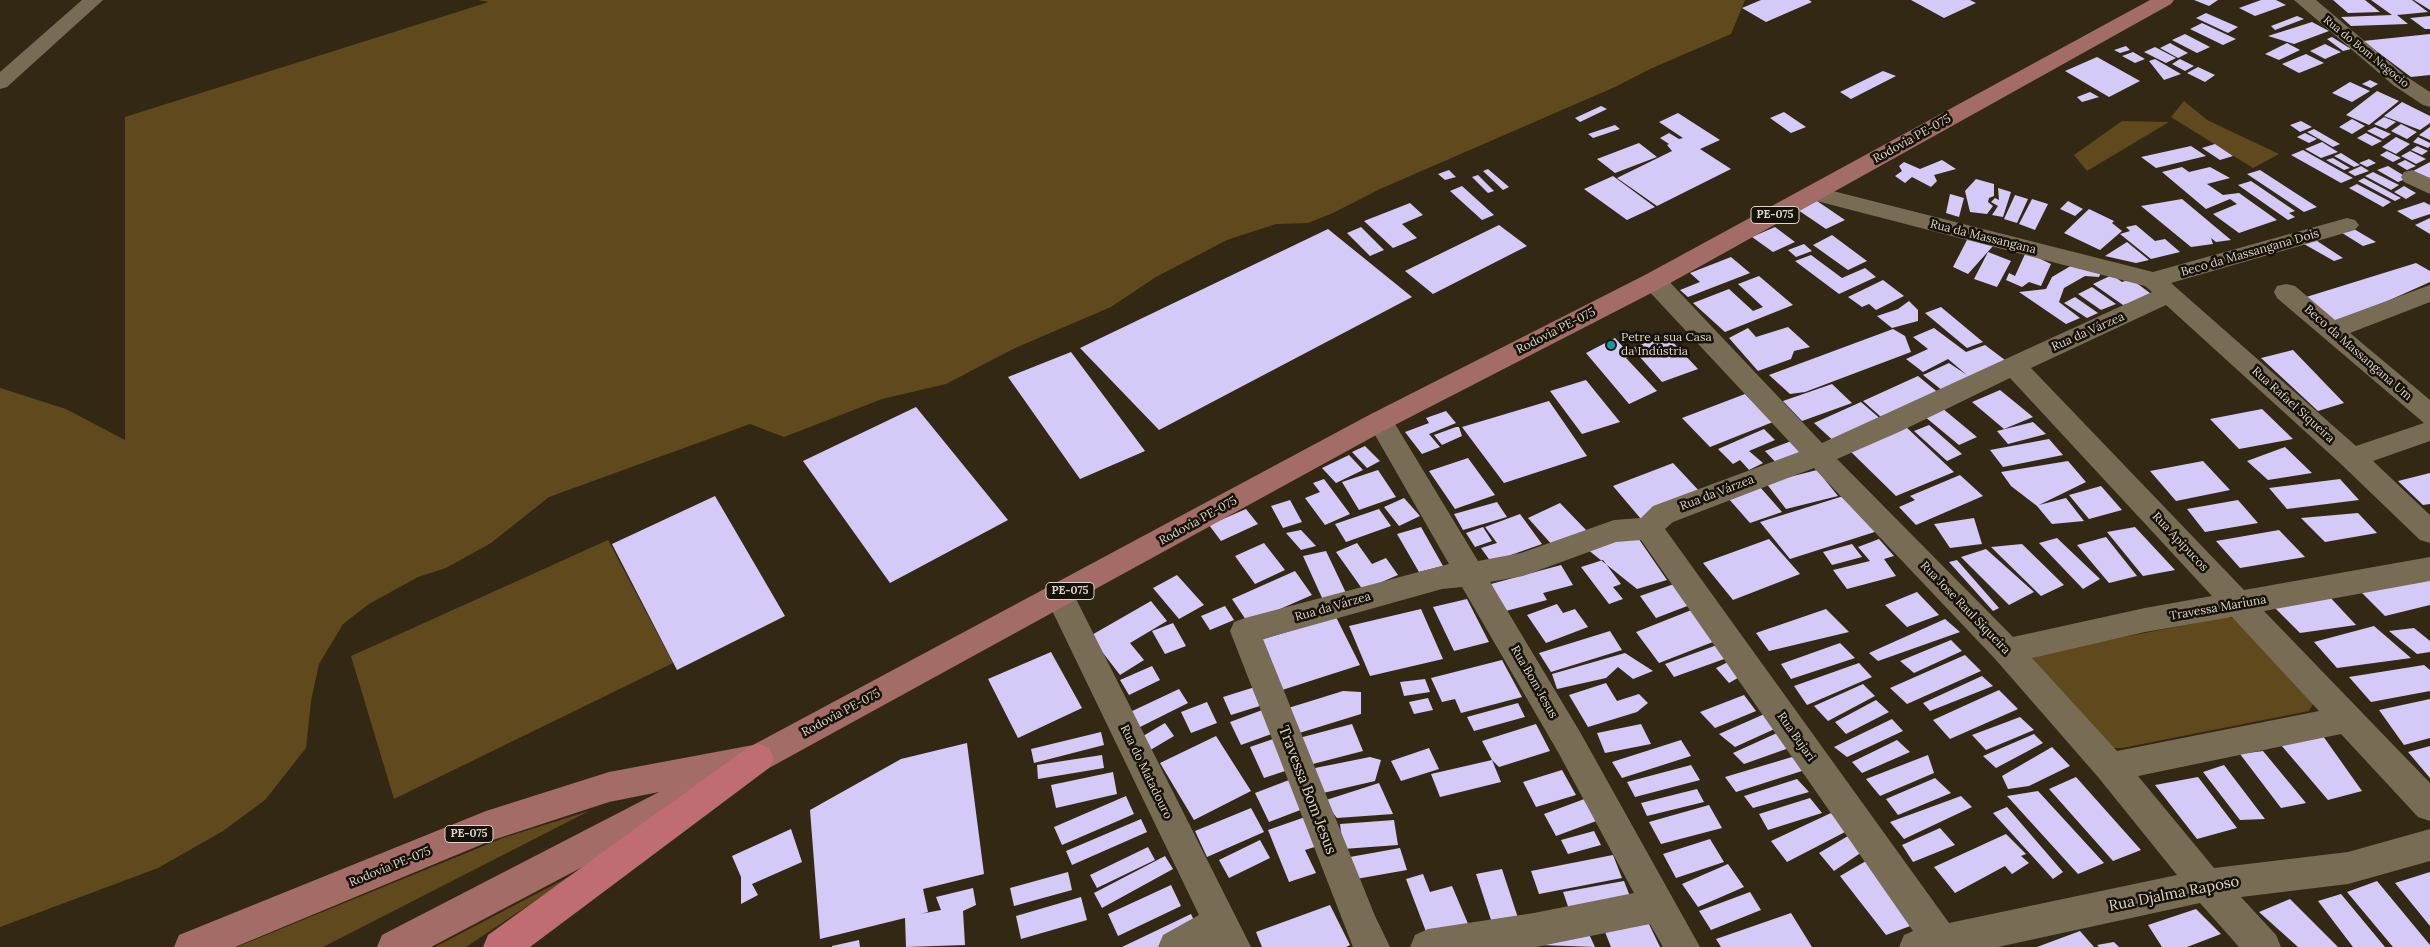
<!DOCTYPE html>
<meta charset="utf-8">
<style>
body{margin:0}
canvas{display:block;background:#332813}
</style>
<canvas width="2430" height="947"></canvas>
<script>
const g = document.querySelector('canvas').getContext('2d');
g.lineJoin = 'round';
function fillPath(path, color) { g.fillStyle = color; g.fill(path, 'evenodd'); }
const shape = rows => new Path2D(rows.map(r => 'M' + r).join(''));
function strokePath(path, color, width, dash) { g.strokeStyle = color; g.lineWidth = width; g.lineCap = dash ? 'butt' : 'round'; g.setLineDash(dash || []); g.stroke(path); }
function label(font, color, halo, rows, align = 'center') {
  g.font = font + ' Lora,serif'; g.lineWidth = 5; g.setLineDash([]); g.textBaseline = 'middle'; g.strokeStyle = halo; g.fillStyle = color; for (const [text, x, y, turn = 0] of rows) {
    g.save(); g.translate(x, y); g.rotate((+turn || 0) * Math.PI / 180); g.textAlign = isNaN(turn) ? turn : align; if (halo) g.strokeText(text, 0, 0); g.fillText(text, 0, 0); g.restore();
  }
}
fillPath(shape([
 [478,0,1745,0,1731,34,1650,69,1615,87,1380,189,1333,213,1308,223,1276,224,1227,240,1156,277,1111,307,1015,348,946,384,882,399,784,437,750,424,549,497,491,543,446,568,418,577,369,604,343,624,319,664,311,701,306,748,265,800,223,831,158,868,0,927,0,388,66,409,125,440,125,117,489,2],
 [2184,101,2207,120,2279,154,2253,168,2171,117],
 [2122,121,2169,122,2087,171,2074,155],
 [608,540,673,663,394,799,351,656],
 [2227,617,2236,619,2313,704,2309,711,2122,748,2109,748,2032,659,2036,654],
 [589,811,323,947,237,947,503,838],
 [578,872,466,947,435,947]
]), '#60491d');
fillPath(shape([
 [1761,0,1809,0,1812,2,1766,22,1742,8],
 [1911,0,1970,0,1976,3,1944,18],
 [2194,0,2218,0,2209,6],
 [2261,0,2276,0,2286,5,2255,16,2239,8],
 [2333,0,2365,0,2380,12,2348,13],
 [2371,0,2412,0,2428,12,2397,15,2408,24,2351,26,2341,17,2392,15],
 [2414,0,2430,0,2430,10],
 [2206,13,2238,27,2228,33,2196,18],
 [2297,16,2304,19,2275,30,2271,26],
 [2430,16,2430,29,2425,29,2410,18],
 [2312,22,2329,31,2294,44,2268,36],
 [2202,23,2236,39,2223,45,2190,29],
 [2185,34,2210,47,2197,53,2172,40],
 [2430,34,2430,75,2411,77,2363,41],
 [2332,37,2351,49,2343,51,2327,39],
 [2170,43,2188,53,2178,58,2160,48],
 [2287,43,2300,50,2279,60,2265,54],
 [2325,44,2341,52,2325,59,2310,51],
 [2126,46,2130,50,2120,53,2114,50],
 [2155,47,2176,58,2166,63,2144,52],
 [2133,52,2145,59,2135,63,2122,56],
 [2306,54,2324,63,2299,73,2282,64],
 [2097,57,2140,81,2109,97,2065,71],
 [2155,59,2181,74,2164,80,2149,61],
 [2180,59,2194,66,2185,71,2172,64],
 [2198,67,2215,75,2205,82,2187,73],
 [1883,71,1896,76,1851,99,1840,92],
 [2370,80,2378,84,2371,88,2362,84],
 [2350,82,2370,91,2352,102,2332,93],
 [2377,91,2399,101,2369,125,2346,115],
 [2090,92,2099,97,2082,102,2077,97],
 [2402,102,2430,116,2430,123,2420,130,2384,116],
 [1601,106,1607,109,1580,122,1575,118],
 [1784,112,1806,127,1791,133,1770,118],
 [1678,113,1720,140,1700,149,1731,169,1657,206,1617,178,1672,151,1667,145,1669,144,1660,138,1669,133,1679,139,1683,138,1659,122],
 [2384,117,2396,122,2386,129,2374,124],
 [2352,119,2365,126,2352,134,2339,127],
 [2301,121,2312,127,2300,132,2290,125],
 [2401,124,2417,132,2407,139,2391,131],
 [1615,125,1620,129,1593,138,1588,134],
 [2375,127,2391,134,2383,139,2367,131],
 [2430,127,2430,140,2419,135],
 [2314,129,2340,144,2333,147,2307,132],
 [2305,133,2317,139,2309,143,2297,137],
 [2366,133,2382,141,2372,146,2357,138],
 [2396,137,2410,144,2396,154,2382,147],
 [2418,137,2430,143,2430,146,2428,148,2413,142],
 [2322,142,2338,152,2321,158,2305,149],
 [1639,143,1657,157,1615,173,1597,159],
 [2215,144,2233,156,2220,160,2202,148],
 [2191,146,2206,156,2156,168,2141,157],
 [2417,146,2428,151,2422,155,2411,150],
 [2303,150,2353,178,2341,183,2291,155],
 [2387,151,2401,158,2393,162,2380,155],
 [2410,151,2426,159,2416,164,2401,156],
 [2341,153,2360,165,2354,167,2334,156],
 [2333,158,2350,168,2344,170,2326,160],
 [2369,159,2376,163,2367,167,2359,163],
 [1942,160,1956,169,1934,175,1937,181,1931,187,1912,177,1905,183,1895,176,1902,171,1899,166,1904,162,1920,169],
 [2405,160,2416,166,2407,170,2397,164],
 [2430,162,2430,180,2413,171],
 [2361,166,2369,171,2355,176,2348,172],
 [2388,166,2408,178,2398,182,2377,170],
 [2182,167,2189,172,2210,167,2230,178,2207,184,2223,195,2239,193,2277,220,2239,233,2213,214,2237,204,2230,199,2206,209,2162,172],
 [1488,169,1509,187,1503,190,1483,171],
 [1449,170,1456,177,1445,180,1438,174],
 [2260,170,2317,207,2304,212,2247,174],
 [2373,172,2399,185,2391,190,2365,176],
 [1478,175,1494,191,1488,193,1472,177],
 [1613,176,1655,207,1627,220,1584,189],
 [2364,178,2401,198,2395,201,2358,181],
 [1976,179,1994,184,1994,196,1989,198,1988,202,1993,206,1987,214,1970,212,1965,191],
 [2251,181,2295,211,2289,213,2295,217,2288,220,2238,185],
 [2357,184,2391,202,2383,207,2349,188],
 [1462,186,1494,215,1482,220,1450,191],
 [2404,186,2416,193,2406,199,2394,192],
 [1998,188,2011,192,2003,217,1992,215,1998,206,1991,202,1995,198,1999,200],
 [1950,194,1964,198,1959,217,1946,213],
 [2015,195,2028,199,2017,223,2004,219],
 [2032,199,2048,204,2035,230,2019,224],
 [2182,199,2231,240,2216,242,2211,238,2213,244,2191,247,2141,206],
 [1817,201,1845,220,1826,229,1798,210],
 [2068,201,2083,209,2075,216,2060,209],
 [2424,202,2430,205,2430,214,2412,220,2397,211],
 [1410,203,1423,215,1402,224,1417,238,1393,248,1364,221],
 [2089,209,2114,221,2112,223,2122,231,2100,250,2064,233],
 [2430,218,2430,234,2415,225],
 [1499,225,1527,246,1433,294,1405,271],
 [2136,225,2155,241,2165,239,2180,252,2151,259,2120,234,2130,231,2126,227],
 [2347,225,2376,242,2363,246,2339,231],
 [1361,227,1384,250,1370,256,1347,233],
 [1775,227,1795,242,1773,252,1752,237],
 [1328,229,1412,297,1159,430,1080,348],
 [1832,235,1867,261,1848,270,1813,245],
 [2314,239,2343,258,2334,261,2304,244],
 [1967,240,1984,240,1993,246,1968,274,1953,267],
 [2127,242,2149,260,2136,263,2105,256],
 [1804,244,1812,251,1796,257,1788,250],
 [1988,252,2011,261,1997,287,1974,279],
 [2026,252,2051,264,2041,286,2029,282,2022,287,2006,280,2009,273,2015,276],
 [1811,255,1842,278,1865,268,1876,277,1839,294,1795,261],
 [1731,257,1750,273,1688,297,1680,290,1700,282,1690,273],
 [2416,263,2430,271,2430,282,2336,324,2303,298],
 [2074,264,2101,272,2099,277,2085,276,2064,288,2059,302,2080,318,2066,324,2019,292,2046,289,2052,277],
 [2112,275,2122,282,2131,279,2154,296,2123,305,2093,284],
 [1759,276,1793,305,1725,332,1693,303,1729,289,1753,311,1763,307,1738,284],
 [1883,280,1904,296,1876,310,1869,304,1862,307,1848,297],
 [2092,287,2116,304,2101,310,2078,294],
 [2075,297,2098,313,2087,318,2064,303],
 [1909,301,1918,310,1918,321,1892,328,1877,316,1898,309],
 [1941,307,1983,342,1967,348,1925,313],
 [1788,327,1810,347,1794,351,1791,359,1758,371,1729,338,1748,328,1756,337],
 [1934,328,1966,352,1985,345,2013,366,1943,391,1923,375,1949,363,1967,375,1948,359,1923,372,1906,359,1928,349,1913,337],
 [1893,329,1905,336,1911,352,1805,392,1790,394,1769,375],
 [1666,335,1698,369,1662,382,1632,348],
 [1615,338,1631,356,1626,358,1657,391,1629,404,1586,353],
 [2293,350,2344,403,2318,411,2261,358],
 [1071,352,1145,451,1080,479,1008,377],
 [1918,376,1946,399,1890,425,1863,401],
 [1586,380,1620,422,1582,434,1550,391],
 [1832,384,1852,403,1802,421,1783,401],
 [2000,390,2033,417,2004,429,1972,402],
 [1745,394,1773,422,1710,447,1682,418],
 [1549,401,1587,456,1504,483,1462,427],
 [1861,402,1884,422,1837,444,1814,423],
 [916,407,1008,520,890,583,803,461],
 [1942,408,1977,437,1959,445,1924,416],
 [2262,409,2293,439,2239,449,2210,419],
 [1446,411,1456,423,1429,434,1440,447,1422,454,1405,432,1429,423,1426,418],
 [2033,422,2046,434,2008,444,1997,431],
 [1929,425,1962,454,1947,461,1914,431],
 [1456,427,1459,427,1462,436,1442,445,1434,435],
 [1906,427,1954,472,1896,496,1848,449],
 [1764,429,1775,440,1749,451,1763,463,1749,470,1740,460,1733,464,1718,449],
 [2049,439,2063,455,2003,467,1990,450],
 [1794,440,1810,456,1781,468,1765,451],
 [1365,446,1380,461,1367,468,1352,452],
 [2285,447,2312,473,2268,480,2247,461],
 [1349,455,1363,470,1336,483,1322,468],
 [1468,458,1495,495,1455,509,1429,471],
 [2068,461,2086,482,2039,505,2066,498,2084,521,2052,524,2037,506,2011,486,2001,472],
 [2203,461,2230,490,2176,501,2150,471],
 [1673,463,1702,494,1641,519,1613,486],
 [1378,470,1396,497,1359,510,1342,482],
 [1817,470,1838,496,1786,509,1766,483],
 [2430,473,2430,504,2423,505,2398,481],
 [1960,475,1983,496,1916,525,1899,507,1915,500,1910,496],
 [1324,479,1350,514,1325,525,1305,498,1320,492,1313,483],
 [2340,479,2359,500,2287,509,2269,488],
 [2101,486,2122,510,2089,519,2069,495],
 [1760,487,1782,512,1750,523,1728,498],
 [1853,493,1884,529,1790,559,1760,522],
 [715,496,785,616,677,670,612,544],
 [1404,498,1420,516,1399,526,1384,507],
 [1290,500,1302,522,1283,528,1271,506],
 [2238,500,2258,523,2205,532,2187,509],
 [1497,502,1507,517,1463,530,1454,514],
 [1560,503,1587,531,1554,547,1528,518],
 [1246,509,1258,524,1221,541,1209,525],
 [1379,509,1391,526,1346,542,1335,524],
 [2358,513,2377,533,2325,542,2301,518],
 [1520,514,1542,544,1491,562,1481,548,1497,543,1485,527],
 [1974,518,1982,544,1950,548,1934,524],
 [1421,527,1443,566,1419,572,1397,534],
 [1483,527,1492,541,1475,547,1466,533],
 [2135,527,2175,570,2143,576,2107,532],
 [1301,530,1316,546,1301,550,1286,533],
 [2279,530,2305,557,2240,568,2216,541],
 [1636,535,1667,580,1637,589,1587,549],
 [2106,537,2137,576,2109,583,2077,545],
 [2057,538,2100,579,2083,589,2039,543],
 [1769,539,1800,574,1733,600,1703,563],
 [1879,539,1894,556,1884,559,1896,576,1847,589,1833,570,1870,561,1858,547],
 [1264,543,1285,570,1255,584,1235,556],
 [1357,543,1372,564,1386,558,1398,575,1363,590,1336,552],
 [1852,544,1862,557,1832,565,1823,552],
 [2022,544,2064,585,2041,596,1991,547],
 [1986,549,2034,592,2009,605,1961,557],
 [1326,551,1346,593,1323,600,1303,556],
 [1603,560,1621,584,1613,587,1623,599,1609,604,1581,567],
 [1957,560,1999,608,1993,611,1949,562],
 [1561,565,1573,585,1543,593,1547,600,1506,611,1491,584],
 [1295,571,1312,595,1248,623,1232,599],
 [1177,575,1204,605,1179,619,1153,588],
 [2430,575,2430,605,2385,616,2361,592],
 [1674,584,1690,605,1656,618,1640,596],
 [1917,592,1939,615,1907,627,1885,605],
 [2327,594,2356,625,2300,633,2273,606],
 [1467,599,1489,642,1454,651,1433,607],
 [1151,601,1167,621,1130,643,1144,660,1120,675,1090,636],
 [1557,604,1563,613,1575,609,1588,627,1546,643,1527,615],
 [1225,606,1234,620,1210,630,1201,616],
 [1421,609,1443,659,1370,676,1349,626],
 [1694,609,1718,640,1659,663,1636,632],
 [1826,609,1849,632,1769,651,1756,633],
 [1336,617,1360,665,1279,691,1257,641],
 [1945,619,1960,632,1878,661,1869,653],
 [1173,623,1186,646,1165,654,1152,631],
 [2374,626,2411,658,2337,668,2314,642],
 [2414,628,2430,641,2430,652,2417,654,2389,631],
 [1610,631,1622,650,1551,672,1539,653],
 [1951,640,1962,651,1914,673,1900,661],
 [1840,643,1855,658,1791,679,1781,664],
 [1717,645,1727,658,1674,677,1665,664],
 [1051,652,1082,708,1018,738,988,679],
 [1625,653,1653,671,1633,679,1618,667,1606,678,1557,689,1552,674],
 [1965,655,1981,671,1907,704,1890,688],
 [1502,660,1522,697,1461,713,1455,699,1442,702,1431,678],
 [1730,661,1743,675,1729,683,1716,668],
 [1859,663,1872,677,1807,705,1794,686],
 [2424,665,2430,670,2430,691,2371,702,2349,677],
 [1152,666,1160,680,1129,695,1120,680],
 [1982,676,1993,686,1930,711,1923,703],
 [1425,679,1430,692,1404,696,1400,682],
 [1606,683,1617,701,1639,694,1648,703,1637,712,1588,727,1569,695],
 [1863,684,1875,696,1828,721,1814,706],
 [1255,687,1263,705,1231,715,1223,697],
 [1179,689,1188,703,1136,729,1128,713],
 [1999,690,2018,709,1950,739,1933,720],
 [1343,691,1361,692,1361,714,1296,734,1285,709],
 [1744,695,1756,711,1715,728,1700,712],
 [1428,698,1433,710,1414,714,1409,702],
 [2430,699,2430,738,2404,745,2379,710],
 [1876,700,1889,712,1846,734,1835,722],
 [1207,702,1217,723,1191,733,1181,712],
 [1518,703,1525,717,1474,731,1467,717],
 [1265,709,1277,732,1241,745,1230,722],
 [1769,712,1779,727,1735,747,1719,734],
 [2020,717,2034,730,1986,750,1972,735],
 [1892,719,1903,731,1847,757,1834,747],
 [1165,723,1174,736,1147,752,1138,739],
 [1352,724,1363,751,1309,765,1299,738],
 [1536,724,1550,751,1499,767,1492,760,1482,741],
 [1641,724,1651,744,1605,753,1597,733],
 [1101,732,1104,745,1034,763,1031,749],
 [1777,733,1789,748,1744,764,1733,753],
 [2034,734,2043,743,1996,768,1983,756],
 [1216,736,1251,791,1194,820,1160,763],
 [2323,736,2362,791,2328,800,2281,745],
 [1276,738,1291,769,1264,778,1250,747],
 [1681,740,1691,756,1622,778,1612,762],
 [1897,740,1910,752,1862,773,1852,762],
 [967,743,984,874,923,889,928,912,920,914,941,910,936,897,973,888,976,905,963,911,965,945,906,947,905,918,820,939,810,810,901,759],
 [2430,746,2430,778,2408,752],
 [2052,747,2070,766,2029,786,2008,789,2002,776],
 [1429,748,1439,769,1401,781,1391,761],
 [2263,751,2306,803,2281,808,2240,754],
 [1102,755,1104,768,1038,779,1037,765],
 [1928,755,1934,773,1880,796,1866,779],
 [1370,757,1381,760,1375,781,1323,793,1315,768],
 [1792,757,1805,770,1736,792,1725,777],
 [1492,760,1501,782,1440,797,1431,774],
 [1691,765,1700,780,1635,797,1627,782],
 [2224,765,2265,819,2240,820,2203,772],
 [1562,770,1576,795,1536,807,1523,782],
 [1113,772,1117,794,1056,808,1051,785],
 [2076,777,2141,850,2113,861,2049,789],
 [2198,777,2237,828,2197,839,2155,785],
 [1935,778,1951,793,1898,815,1886,799],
 [1797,779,1809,792,1753,808,1744,796],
 [1289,780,1303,809,1269,822,1255,793],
 [1379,783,1393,814,1337,818,1323,801],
 [1697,789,1704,802,1647,816,1641,803],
 [2038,791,2104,863,2078,874,2007,796],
 [1126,796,1134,814,1062,845,1054,827],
 [1961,796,1972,807,1904,839,1890,822],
 [1587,798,1599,820,1556,836,1544,814],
 [1810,798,1822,813,1768,830,1759,814],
 [1709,805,1722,828,1661,844,1649,822],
 [2007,807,2063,872,2053,879,1993,813],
 [1251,808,1264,832,1207,857,1195,831],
 [1831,813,1847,831,1787,862,1771,841],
 [1308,816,1321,845,1305,850,1316,873,1289,882,1268,830],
 [1141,819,1147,832,1072,865,1066,851],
 [1394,820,1398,845,1343,849,1340,824],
 [1940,828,1955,845,1913,862,1902,845],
 [791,829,802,862,752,884,758,895,741,904,741,877,732,856],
 [1594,831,1601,845,1568,854,1561,840],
 [2006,834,2026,854,2021,856,2029,863,2012,874,2005,866,1955,893,1934,867],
 [1848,836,1862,852,1834,871,1819,853],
 [1710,839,1724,862,1676,878,1663,854],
 [1260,840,1270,858,1229,878,1219,860],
 [1148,847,1155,860,1097,888,1090,875],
 [1400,848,1407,870,1356,879,1350,857],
 [1613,855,1622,878,1539,894,1531,871],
 [1165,856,1173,869,1102,908,1094,893],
 [1866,861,1913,925,1886,935,1840,876],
 [1728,864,1744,887,1698,907,1682,884],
 [1502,869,1519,921,1493,926,1476,874],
 [1068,872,1072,890,1014,906,1010,888],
 [2430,872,2430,926,2395,883],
 [1423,874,1430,892,1452,886,1469,926,1428,937,1406,879],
 [1624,881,1633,904,1571,915,1563,892],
 [2377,881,2430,945,2430,947,2393,947,2347,892],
 [1171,885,1181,906,1118,936,1108,914],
 [1750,892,1761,910,1711,930,1699,911],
 [2341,894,2385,947,2353,947,2318,901],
 [1081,897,1087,920,1021,939,1016,916],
 [2290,899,2338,947,2298,947,2259,912],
 [1330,905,1350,945,1346,947,1262,947,1256,932],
 [2196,909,2221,934,2187,947,2162,947,2148,925],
 [1791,913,1812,947,1721,947,1716,939],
 [1191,914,1201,935,1176,947,1122,947],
 [1648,922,1660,947,1611,947,1605,932],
 [2080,931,2094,947,2037,947],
 [1589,934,1595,947,1541,945],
 [859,940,860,947,832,947,832,946],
 [2114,942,2119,947,2099,947,2097,945]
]), '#d5c9f7');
fillPath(shape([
 [82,0,103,0,7,87,0,89,0,72,82,0],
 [2294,0,2316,0,2407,77,2430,92,2430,107,2423,105,2393,85,2294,0],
 [2412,170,2430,178,2430,194,2404,182,2401,177,2404,172,2412,170],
 [1813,186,2153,272,2347,218,2355,220,2359,225,2355,230,2171,283,2356,446,2424,423,2277,298,2274,292,2277,286,2286,284,2295,286,2335,320,2430,285,2430,302,2350,333,2430,400,2430,441,2373,461,2430,515,2430,543,2420,540,2342,465,2166,305,2031,368,2244,590,2430,557,2430,581,2264,611,2430,783,2430,821,2418,817,2341,734,2138,776,2214,868,2348,852,2430,829,2430,861,2348,884,2241,897,2276,935,2281,947,2239,947,2200,903,1998,947,1899,947,1904,935,1913,931,1641,540,1616,542,1523,576,1490,582,1580,732,1700,947,1663,947,1650,924,1536,947,1410,947,1415,935,1428,929,1534,913,1634,893,1558,752,1462,587,1442,589,1263,639,1375,916,1390,947,1353,947,1230,631,1234,622,1245,618,1449,564,1367,421,1371,414,1380,411,1389,414,1478,561,1521,553,1614,520,1641,518,1653,506,1799,452,1645,287,1642,281,1645,275,1654,273,1663,275,1822,443,2152,292,2145,286,1805,198,1802,193,1805,188,1813,186],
 [2010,378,2212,596,2145,608,2013,637,1837,459,1899,432,2010,378],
 [1814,468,1996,660,2098,777,2177,875,1949,923,1665,529,1673,522,1814,468],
 [2232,617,2319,711,2117,751,2032,658,2145,632,2232,617],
 [1060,584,1070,587,1251,947,1158,947,1163,935,1199,915,1045,596,1050,587,1060,584]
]), '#796c55');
fillPath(shape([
 [2150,0,2174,0,2171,4,1663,287,1389,428,769,768,717,781,720,786,715,797,431,947,377,947,382,935,659,792,609,802,490,841,235,947,174,947,179,935,486,811,609,772,753,745,1371,414,1645,275,2150,0]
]), '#a36c66');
fillPath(shape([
 [758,743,769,748,774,758,769,768,530,947,483,947,488,935,747,748,758,743]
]), '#bf6c72');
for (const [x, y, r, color] of [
 [1611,345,5,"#0f9aa8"]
]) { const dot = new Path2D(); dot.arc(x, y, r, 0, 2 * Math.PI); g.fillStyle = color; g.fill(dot); strokePath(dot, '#171209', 2); }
label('11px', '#ded6ca', '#171209', [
 ["Rua do Bom Negocio",2366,52,39]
]);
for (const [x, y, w] of [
 [1775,215,48],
 [1070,591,48],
 [469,834,48]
]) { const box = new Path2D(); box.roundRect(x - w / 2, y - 8.5, w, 17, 4); g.fillStyle = '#171209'; g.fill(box); strokePath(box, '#ded6ca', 1); }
label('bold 11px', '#ded6ca', null, [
 ["PE-075",1775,215],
 ["PE-075",1070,591],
 ["PE-075",469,834]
]);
label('12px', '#ded6ca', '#171209', [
 ["Rodovia PE-075",1912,139,-29],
 ["Rua da Massangana",1983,237,14],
 ["Beco da Massangana Dois",2250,253,-16],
 ["Rodovia PE-075",1556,331,-27],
 ["Rua da Várzea",2088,332,-24],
 ["Beco da Massangana Um",2358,353,41],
 ["Rua Rafael Siqueira",2293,405,42],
 ["Rua da Várzea",1717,493,-21],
 ["Rodovia PE-075",1198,521,-29],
 ["Rua Apipucos",2180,542,47],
 ["Rua da Várzea",1333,607,-16],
 ["Rua Jose Raul Siqueira",1965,608,46],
 ["Travessa Mariuna",2218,608,-10],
 ["Rua Bom Jesus",1534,682,60],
 ["Rodovia PE-075",841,713,-28],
 ["Rua Bujari",1796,737,55],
 ["Rua do Matadouro",1146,772,64],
 ["Rodovia PE-075",390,867,-22]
]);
label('12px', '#ded6ca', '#171209', [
 ["Petre a sua Casa",1621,338],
 ["da Indústria",1621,352]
], 'left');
label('15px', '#ded6ca', '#171209', [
 ["Travessa Bom Jesus",1307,790,69],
 ["Rua Djalma Raposo",2174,894,-11]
]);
</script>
